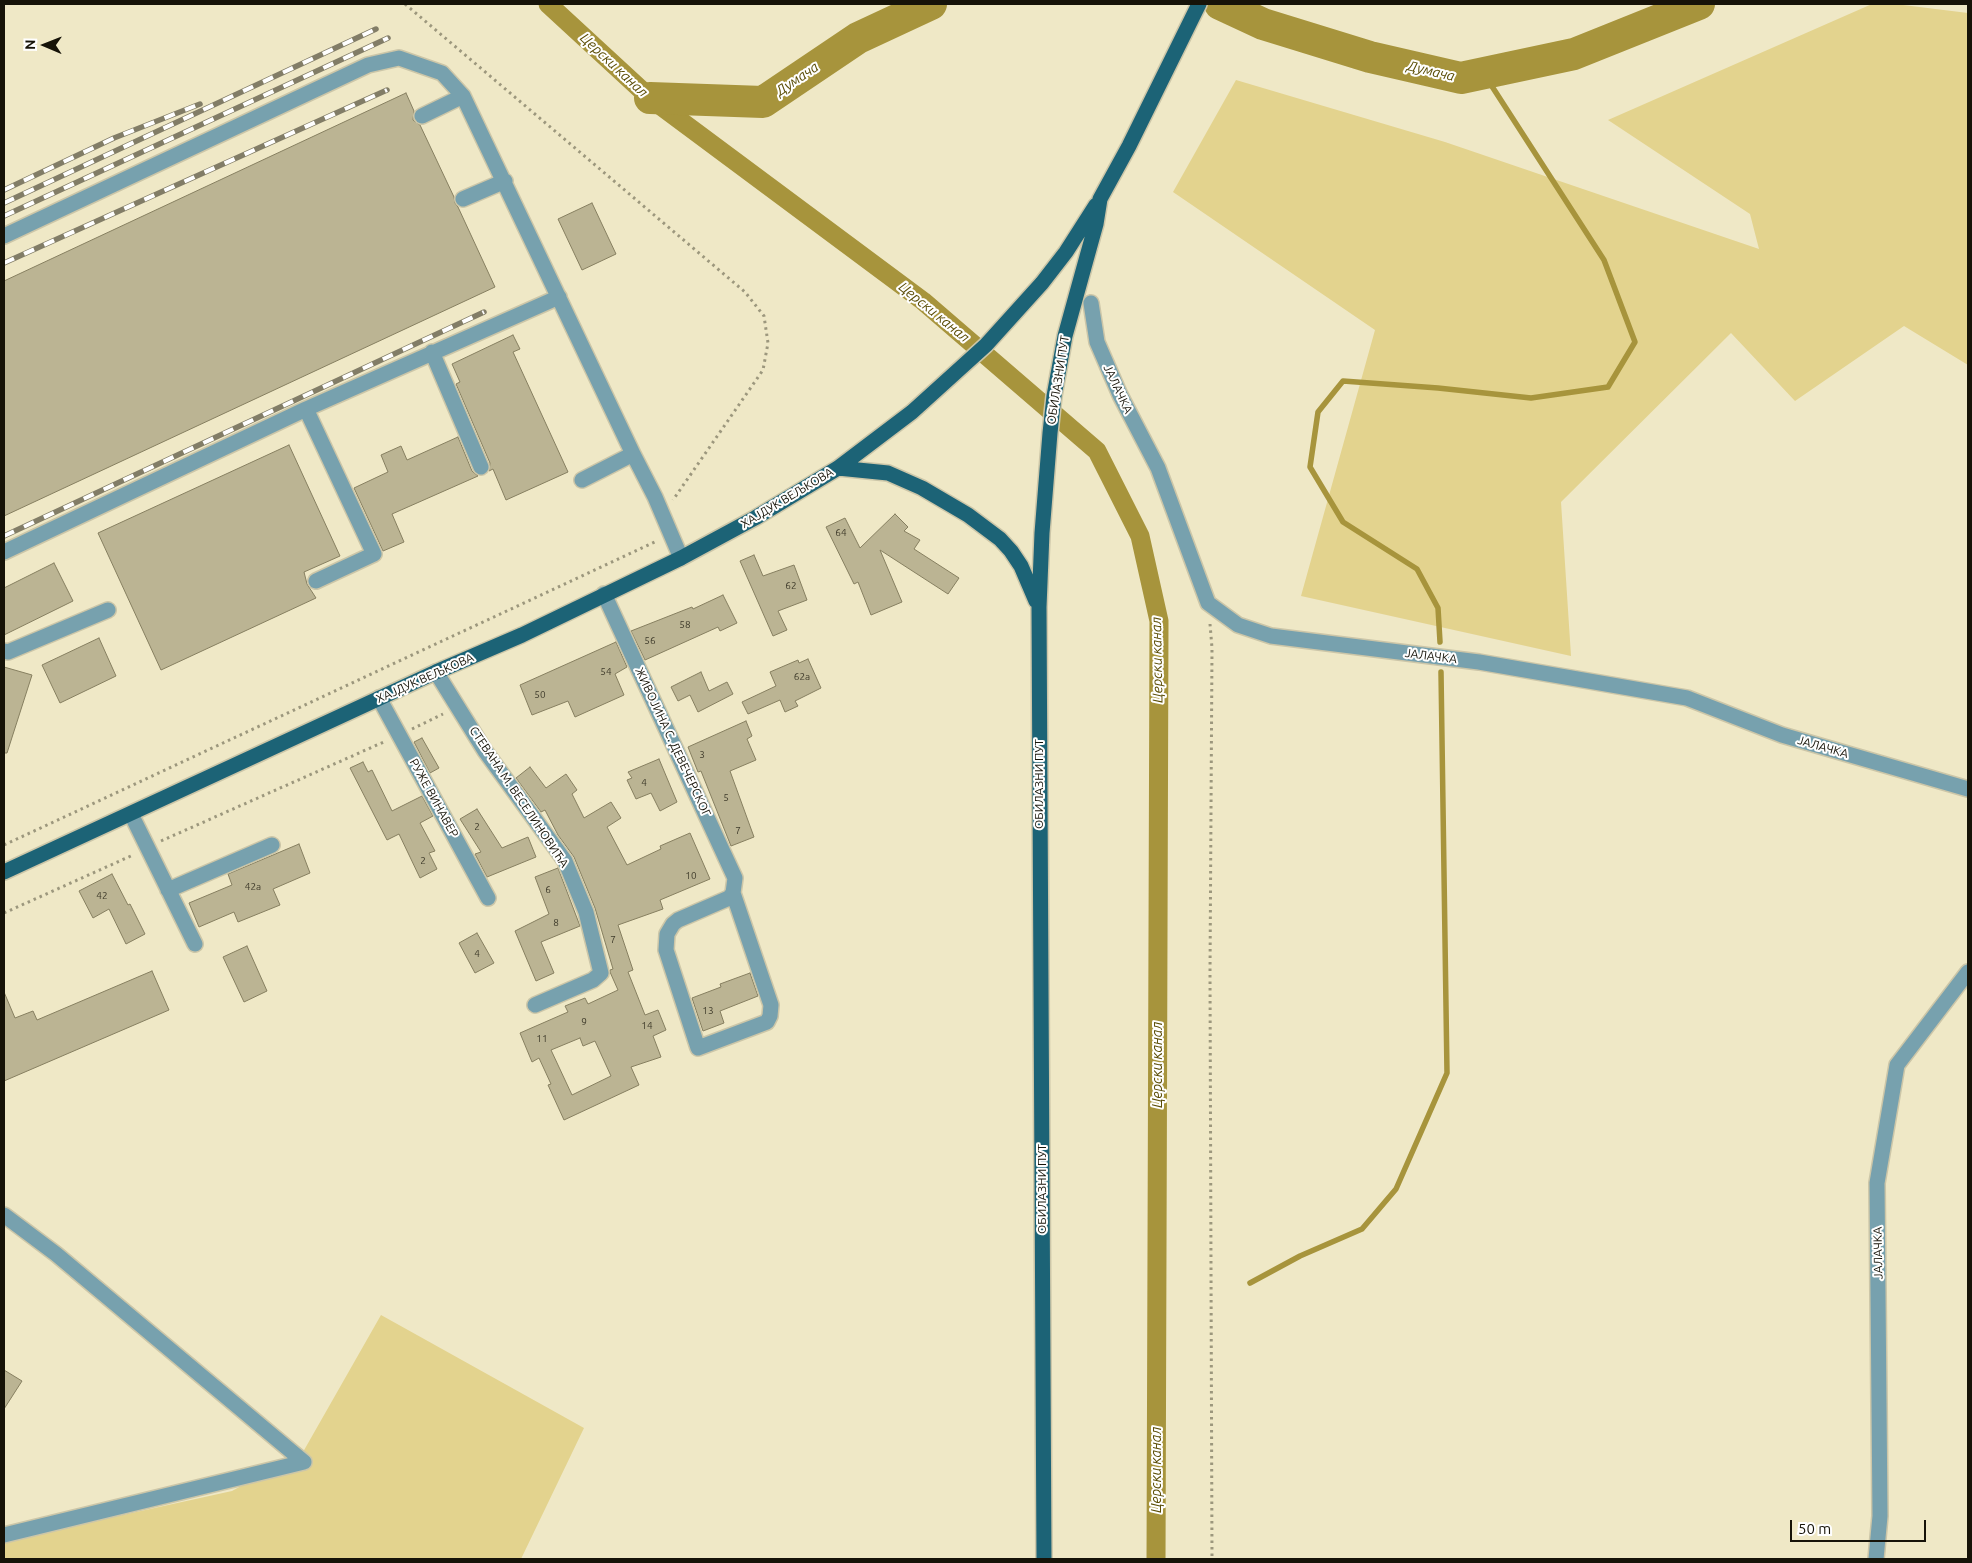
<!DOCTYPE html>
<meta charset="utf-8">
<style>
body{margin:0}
#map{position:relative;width:1972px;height:1563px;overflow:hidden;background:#efe8c6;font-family:Ubuntu,sans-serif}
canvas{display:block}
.frame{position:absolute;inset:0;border:5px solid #161308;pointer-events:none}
.north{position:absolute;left:20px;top:20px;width:50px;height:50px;-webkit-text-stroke:4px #fff;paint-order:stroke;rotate:271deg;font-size:14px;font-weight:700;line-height:20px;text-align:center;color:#161308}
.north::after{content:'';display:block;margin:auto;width:18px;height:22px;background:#161308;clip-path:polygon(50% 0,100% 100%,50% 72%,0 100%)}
.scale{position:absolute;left:1790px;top:1520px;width:136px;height:22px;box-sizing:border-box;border:2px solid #161308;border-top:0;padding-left:6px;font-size:15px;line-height:18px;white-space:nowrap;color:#161308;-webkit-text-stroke:4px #fff;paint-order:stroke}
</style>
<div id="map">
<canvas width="1972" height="1563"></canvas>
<div class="frame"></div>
<div class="north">N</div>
<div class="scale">50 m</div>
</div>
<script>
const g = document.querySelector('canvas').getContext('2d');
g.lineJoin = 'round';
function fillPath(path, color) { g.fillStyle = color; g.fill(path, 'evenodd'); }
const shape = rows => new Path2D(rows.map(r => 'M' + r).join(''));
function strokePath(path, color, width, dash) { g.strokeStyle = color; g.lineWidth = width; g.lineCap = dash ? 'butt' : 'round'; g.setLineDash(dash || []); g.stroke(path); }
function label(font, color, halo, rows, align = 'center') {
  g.font = font + ' Ubuntu,sans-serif'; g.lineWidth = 4; g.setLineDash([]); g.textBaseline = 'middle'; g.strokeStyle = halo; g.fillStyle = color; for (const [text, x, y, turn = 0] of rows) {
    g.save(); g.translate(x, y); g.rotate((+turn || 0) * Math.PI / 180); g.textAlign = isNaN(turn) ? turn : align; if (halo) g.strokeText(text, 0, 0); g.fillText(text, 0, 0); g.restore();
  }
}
fillPath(shape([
 [1872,4,1895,4,1968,13,1968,365,1904,326,1795,401,1731,333,1561,502,1571,656,1301,596,1375,330,1173,192,1236,80,1445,142,1759,249,1750,214,1608,120],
 [381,1315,584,1428,521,1559,4,1559,4,1541,232,1491,303,1452]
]), '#e3d38e');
strokePath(shape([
 [1440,642,1438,608,1417,569,1343,522,1310,467,1318,412,1343,381,1438,388,1531,398,1608,387,1635,342,1604,260,1484,74],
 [1250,1283,1300,1256,1362,1229,1396,1189,1447,1073,1441,672]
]), '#a7943c', 5.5);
strokePath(shape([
 [548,4,650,98,923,301,1097,451,1140,536,1159,621,1156,1559]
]), '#a7943c', 19);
strokePath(shape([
 [1220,4,1263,24,1370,57,1461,78,1574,54,1699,4],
 [650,98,763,102,858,38,931,4]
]), '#a7943c', 32);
const building = shape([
 [406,93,414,111,413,120,420,125,454,197,455,203,458,207,495,287,4,516,4,281,406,93],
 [592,203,616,254,582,270,558,219,592,203],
 [513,335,520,349,513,352,568,472,506,500,493,469,489,471,490,463,456,384,460,382,452,364,513,335],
 [458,437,472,471,478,476,392,514,404,542,383,551,354,488,388,472,381,455,401,446,407,460,458,437],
 [289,445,340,556,304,572,307,584,316,598,161,670,98,533,289,445],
 [895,514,908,527,904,531,920,540,914,549,959,578,948,594,880,550,902,602,871,615,858,582,854,584,826,527,845,518,860,548,895,514],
 [754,555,763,576,794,565,807,600,778,611,787,630,773,636,740,561,754,555],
 [54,563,73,601,4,635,4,588,54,563],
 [723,595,737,623,720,631,718,627,645,660,631,631,692,607,693,609,723,595],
 [99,638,116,676,60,703,42,665,99,638],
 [616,642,627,667,615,674,624,695,575,717,568,701,532,715,520,685,616,642],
 [808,659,821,688,795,701,798,706,785,712,780,700,748,714,742,702,776,686,770,672,798,660,799,663,808,659],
 [4,667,32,675,7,753,4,753,4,667],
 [701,672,709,691,727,682,733,694,698,712,690,695,678,701,671,687,701,672],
 [746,721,752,736,747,739,756,760,730,771,754,837,731,846,701,771,698,772,688,747,746,721],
 [422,738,439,768,430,773,414,742,422,738],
 [659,759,677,802,660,811,651,793,636,799,627,780,632,778,628,772,659,759],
 [363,762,368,772,372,770,392,811,422,796,433,816,420,823,435,851,429,853,437,869,420,878,399,834,387,840,350,768,363,762],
 [530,767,546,788,566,774,577,790,572,794,584,818,611,802,621,818,607,827,627,865,661,849,660,846,690,833,710,879,660,900,663,909,618,925,633,970,628,972,645,1015,658,1010,666,1030,653,1036,661,1057,631,1067,639,1085,564,1120,548,1085,551,1084,539,1058,532,1062,520,1033,568,1012,565,1006,585,998,588,1004,618,990,610,972,610,970,613,969,595,908,574,857,558,835,545,810,541,812,516,778,530,767],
 [580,1038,583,1046,595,1041,611,1076,572,1095,551,1050,580,1038],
 [477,809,502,848,528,837,536,857,487,877,475,854,481,852,460,819,477,809],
 [299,844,310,873,273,889,280,905,238,922,234,912,199,927,189,903,232,885,228,874,299,844],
 [558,868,580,926,541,942,554,973,536,981,515,931,549,914,535,877,558,868],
 [112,874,128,905,130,904,145,934,126,944,109,909,93,918,79,891,112,874],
 [477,933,494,963,475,973,459,943,477,933],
 [247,946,267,991,244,1002,223,957,247,946],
 [152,971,169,1010,4,1081,4,992,15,1018,33,1011,37,1020,152,971],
 [750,973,758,996,720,1011,724,1023,703,1031,692,998,721,987,720,984,750,973],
 [4,1370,22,1381,4,1409,4,1370]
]);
fillPath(building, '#bbb493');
strokePath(building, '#867f60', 1);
const minor = shape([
 [422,116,463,96],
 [463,199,505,181],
 [4,236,368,65,399,58,442,73,463,96,633,454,655,497,681,558],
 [1091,303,1097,342,1120,395,1158,468,1208,603,1238,625,1271,636,1479,662,1687,698,1782,735,1968,789],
 [432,352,481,467],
 [306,409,374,554,316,581],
 [582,480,633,454],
 [4,552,306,409,559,297],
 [604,594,735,878,733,893,729,898,678,920,673,924,667,934,666,950,698,1048,767,1022,770,1016,771,1005,733,893],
 [4,651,8,652,108,610],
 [436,672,485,751,565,861,586,912,601,973,593,980,535,1005],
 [379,698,488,898],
 [131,814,195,944],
 [168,890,272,845],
 [4,1215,56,1254,304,1462],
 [4,1535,304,1462],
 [1876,1559,1880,1516,1877,1183,1897,1065,1968,972]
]);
const major = shape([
 [838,468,888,473,922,488,968,515,1000,539,1011,551,1021,566,1036,601],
 [4,872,436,672,522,635,681,558,755,518,838,468,912,412,986,345,1042,283,1066,252,1096,205],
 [1044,1559,1039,607,1042,533,1050,433,1054,396,1065,336,1096,224,1100,199,1129,146,1199,4]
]);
strokePath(minor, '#ccc6a8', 18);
strokePath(major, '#ccc6a8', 18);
strokePath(shape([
 [405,4,745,292,764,316,768,343,763,370,673,500],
 [1210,624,1212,648,1210,973,1212,1559],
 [412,729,443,714],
 [161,841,386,741],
 [4,845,657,541],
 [4,913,133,855]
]), '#9c977d', 3, [2.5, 4]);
strokePath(minor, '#77a1ae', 15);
strokePath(major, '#1c6376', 15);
const rail = shape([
 [4,190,114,138,200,104],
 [4,203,376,29],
 [4,216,388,38],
 [4,263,387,90],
 [4,536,484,312]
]);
strokePath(rail, '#827d67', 5.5);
strokePath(rail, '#fff', 4, [11]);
label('10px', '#3f3b2b', null, [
 ["64",841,533],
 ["62",791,586],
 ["58",685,625],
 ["56",650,641],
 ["54",606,672],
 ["62a",802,677],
 ["50",540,695],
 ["3",702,755],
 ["4",644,783],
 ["5",726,798],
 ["2",477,827],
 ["7",738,831],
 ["2",423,861],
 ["10",691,876],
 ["42a",253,887],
 ["6",548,890],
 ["42",102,896],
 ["8",556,923],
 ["7",613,940],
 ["4",477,954],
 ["13",708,1011],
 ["9",584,1022],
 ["14",647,1026],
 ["11",542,1039]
]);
label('12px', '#161308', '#fff', [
 ["ОБИЛАЗНИ ПУТ",1058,380,-81],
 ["ЈАЛАЧКА",1118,389,65],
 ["ХАЈДУК ВЕЉКОВА",787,498,-31],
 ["ЈАЛАЧКА",1431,656,7],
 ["ХАЈДУК ВЕЉКОВА",425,678,-24],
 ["ЖИВОЈИНА С. ДЕВЕЧЕРСКОГ",673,742,65],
 ["ЈАЛАЧКА",1823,747,16],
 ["ОБИЛАЗНИ ПУТ",1039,784,-90],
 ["СТЕВАНА М. ВЕСЕЛИНОВИЋА",519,797,56],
 ["РУЖЕ ВИНАВЕР",434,798,61],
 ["ОБИЛАЗНИ ПУТ",1042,1189,-90],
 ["ЈАЛАЧКА",1878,1253,-91]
]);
label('italic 14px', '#5a4c05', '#fff', [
 ["Церски канал",614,65,43],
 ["Думача",1431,71,13],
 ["Думача",797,79,-34],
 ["Церски канал",934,312,39],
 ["Церски канал",1157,660,-91],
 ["Церски канал",1157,1065,-90],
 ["Церски канал",1156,1470,-90]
]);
</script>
